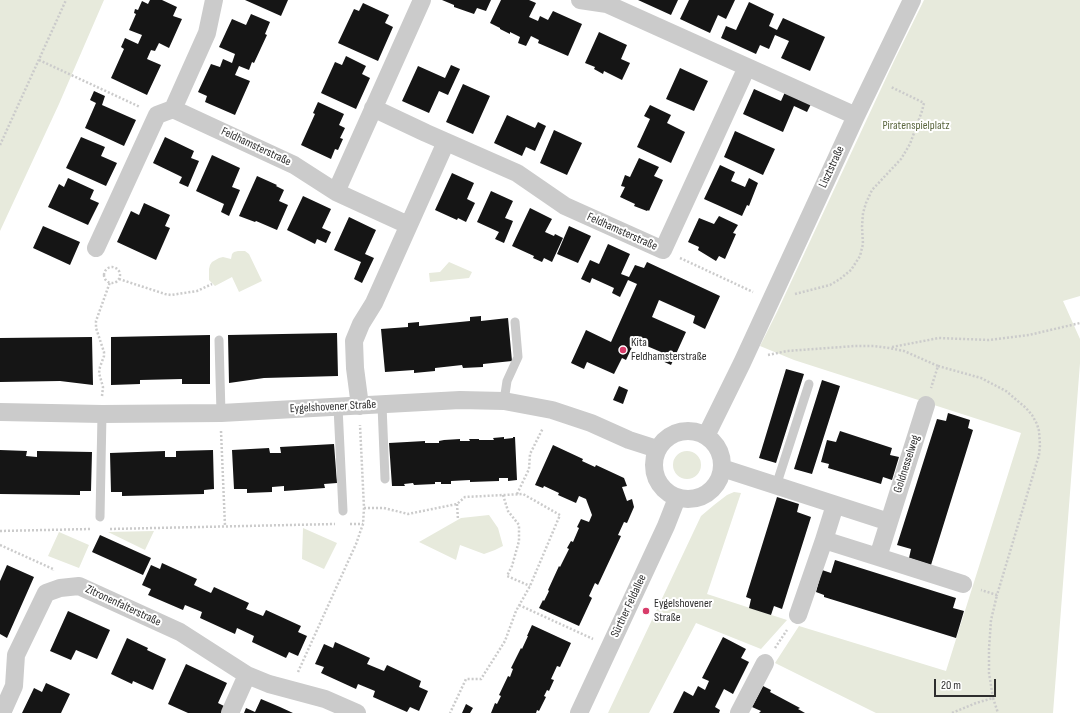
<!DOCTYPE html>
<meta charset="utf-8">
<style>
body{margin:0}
#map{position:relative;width:1080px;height:713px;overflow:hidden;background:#fff;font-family:"Sofia Sans Condensed",sans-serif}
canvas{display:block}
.scale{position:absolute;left:934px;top:679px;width:62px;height:18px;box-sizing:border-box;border:2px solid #2e2e2e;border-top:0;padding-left:5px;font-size:12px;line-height:14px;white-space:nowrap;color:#2e2e2e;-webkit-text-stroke:3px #fff;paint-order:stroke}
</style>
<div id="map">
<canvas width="1080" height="713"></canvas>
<div class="scale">20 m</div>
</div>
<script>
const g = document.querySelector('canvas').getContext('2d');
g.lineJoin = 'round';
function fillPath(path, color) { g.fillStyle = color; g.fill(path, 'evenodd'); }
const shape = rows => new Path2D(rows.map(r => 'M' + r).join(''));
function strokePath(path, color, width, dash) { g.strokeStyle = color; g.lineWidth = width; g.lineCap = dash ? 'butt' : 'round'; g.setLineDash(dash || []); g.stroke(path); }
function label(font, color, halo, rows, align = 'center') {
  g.font = font + ' "Sofia Sans Condensed",sans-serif'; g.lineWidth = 4; g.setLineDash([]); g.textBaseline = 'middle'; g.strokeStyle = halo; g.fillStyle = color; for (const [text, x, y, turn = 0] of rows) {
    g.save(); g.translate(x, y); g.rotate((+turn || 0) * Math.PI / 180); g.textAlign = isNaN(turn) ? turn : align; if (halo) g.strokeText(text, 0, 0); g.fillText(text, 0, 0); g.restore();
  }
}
fillPath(shape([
 [0,0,104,0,59,104,0,231],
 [924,0,1080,0,1080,296,1063,301,1080,339,1080,363,1053,713,876,713,775,663,799,626,946,671,1021,433,794,360,760,346,777,312,894,61],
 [238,251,245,251,249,254,262,281,239,292,232,277,215,286,209,280,209,269,210,265,212,262,219,258,223,257,231,259,232,254,234,252],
 [449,262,472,272,469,278,430,282,429,273,440,272],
 '673 465a14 14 0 1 1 28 0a14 14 0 1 1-28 0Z',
 [734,492,741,493,707,594,787,620,761,649,696,623,649,713,608,713,701,516,714,505,727,495],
 [489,515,498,528,503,546,495,550,484,554,460,545,456,560,419,542,461,518],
 [303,528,337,543,324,569,302,559],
 [154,531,145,550,108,532],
 [59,532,89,545,79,568,48,556]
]), '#e7eadc');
fillPath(shape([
 [150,0,162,0,177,7,173,16,182,19,169,48,159,43,155,51,151,50,147,59,161,65,147,95,111,78,124,49,121,47,125,38,138,44,142,35,129,30,136,14,134,13,135,9,138,10,142,1,148,4],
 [245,0,288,0,281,16],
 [442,0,491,0,486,11,477,8,474,14,454,7,454,5],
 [501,0,529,0,536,3,529,17,538,21,540,16,548,20,553,11,582,24,568,56,538,43,539,40,531,36,526,46,518,43,520,37,510,32,510,34,500,29,500,28,490,23],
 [638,0,678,0,671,15],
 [689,0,735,0,726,19,718,15,710,33,680,19],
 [749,2,774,14,769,26,777,30,783,18,825,37,810,71,781,58,789,41,775,35,769,49,760,45,756,54,721,38,726,26,736,30],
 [363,3,389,15,385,23,393,27,378,61,338,43,354,9,359,11],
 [251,14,270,22,265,34,267,35,254,63,252,62,249,70,239,66,235,75,250,81,235,115,205,102,207,96,198,92,211,64,220,67,223,59,232,63,235,54,219,47,232,19,246,25],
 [599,32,627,45,621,59,630,63,622,80,604,71,603,74,594,69,595,67,585,63],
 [346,56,366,66,362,74,370,78,356,109,321,93,335,62,342,65],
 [451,65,460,69,448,95,439,91,429,113,402,101,418,66,445,78],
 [680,68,708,81,694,111,666,99],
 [463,84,490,96,473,134,446,122],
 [754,89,781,101,785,92,811,104,807,112,794,106,783,132,743,114],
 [94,91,105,96,102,105,136,120,124,146,85,128,96,103,90,100],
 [318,102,344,114,339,125,345,128,340,138,343,139,338,150,335,149,331,159,301,145,315,114,313,113],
 [650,105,671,115,667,123,685,132,671,163,637,147,650,119,644,116],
 [507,115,535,128,538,122,546,126,535,151,526,147,522,156,494,143],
 [554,130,582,143,567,175,540,163],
 [735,131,775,149,763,175,724,157],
 [81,137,105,147,101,156,117,163,106,186,66,168],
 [165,137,194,151,191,158,199,161,188,187,179,183,182,177,153,163],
 [212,155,240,168,232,187,240,190,229,216,221,212,224,204,196,191],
 [639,158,659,167,654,176,663,180,649,211,648,210,647,211,634,206,635,204,620,197,625,187,621,186,625,175,630,177],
 [720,165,735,172,731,181,745,187,749,178,758,183,749,206,747,205,742,216,704,199],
 [452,173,474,183,467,199,475,203,466,222,458,218,457,220,435,210],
 [257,176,277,185,276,186,284,190,279,201,288,205,277,230,256,221,255,222,239,216],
 [68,178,94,190,90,199,99,203,88,225,48,207,59,184,64,187],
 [491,191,513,201,505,218,513,221,504,243,495,239,499,232,477,222],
 [303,196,331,209,322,228,331,232,326,243,317,239,315,244,287,230],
 [144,203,170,215,165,226,170,228,156,260,117,242,131,211,139,215],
 [530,208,552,219,545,232,554,236,555,234,563,238,552,262,544,258,542,262,533,258,534,256,512,246],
 [719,216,738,225,733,233,736,234,725,259,719,256,716,261,698,250,699,247,688,242,699,218,714,224],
 [349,217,376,230,365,254,374,258,362,283,354,279,361,262,334,250],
 [43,226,80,242,70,265,33,248],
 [569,226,591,236,578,263,557,254],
 [608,244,630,254,621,274,629,277,635,265,644,268,647,262,720,296,705,329,693,323,695,316,659,300,652,317,686,332,671,365,658,359,661,352,635,341,626,360,622,358,614,374,587,362,584,369,571,363,586,330,611,342,637,284,628,280,620,297,612,293,614,288,592,278,590,283,581,279,590,260,599,264],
 [481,316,481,321,508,318,512,361,483,364,483,367,463,368,462,365,435,368,435,371,414,373,414,370,385,372,381,329,408,327,408,323,419,322,419,326,470,321,470,317],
 [337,333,338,376,264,378,229,383,228,335],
 [210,335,210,384,182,384,182,379,140,380,140,384,111,385,111,337],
 [92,337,93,385,60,381,0,382,0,338],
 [786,369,804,374,776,463,759,458],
 [822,380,840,386,812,474,794,469],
 [619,386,628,390,623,404,613,400],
 [948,413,970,420,968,428,973,430,931,565,909,558,911,549,897,545,937,419,946,421],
 [840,431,892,448,890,455,899,457,892,480,883,477,881,484,828,468,829,464,821,462,827,440,836,442],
 [504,437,504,439,513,438,513,437,515,437,517,480,508,481,508,478,499,478,499,481,470,482,470,480,451,481,451,484,441,484,441,482,435,482,435,484,414,485,413,483,404,484,405,486,392,486,389,443,425,441,425,443,439,443,439,441,444,440,460,439,460,441,470,441,469,439,479,439,479,440,494,440,493,438],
 [334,444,337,483,324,484,325,488,284,491,284,486,272,487,272,492,247,493,247,489,234,489,232,450,269,448,270,453,281,453,280,447],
 [553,445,583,459,582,461,595,467,596,465,624,478,627,486,622,487,627,501,632,499,634,507,627,523,624,522,618,535,621,536,598,585,595,583,589,596,592,598,579,626,539,608,543,600,544,601,549,591,548,590,559,566,560,567,569,549,567,548,571,541,573,542,579,528,577,527,581,519,589,522,592,515,586,499,579,496,576,503,558,495,559,493,544,486,543,488,535,485],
 [0,450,27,451,26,456,37,457,37,451,92,452,91,491,80,491,80,495,0,494],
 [213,450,214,489,204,490,204,494,122,496,122,492,111,492,110,453,165,451,165,457,176,457,176,451],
 [777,497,799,504,797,512,811,517,782,609,774,606,771,615,749,608,751,599,746,597],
 [100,535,151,558,143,575,92,552],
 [835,560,956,598,953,608,964,611,956,638,824,597,824,595,816,592,822,570,831,573],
 [162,563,197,579,194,585,211,593,214,587,249,603,246,609,263,616,266,610,301,626,298,632,307,636,298,656,289,652,286,658,252,642,254,636,237,628,235,634,200,618,202,612,185,605,183,610,148,595,151,589,142,585,151,565,160,569],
 [7,565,34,577,7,638,0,634,0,581],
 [68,611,110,630,97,659,76,650,71,660,50,651],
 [532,625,571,643,560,667,557,666,551,679,554,680,549,691,547,690,544,696,546,697,539,711,537,710,536,713,491,713,495,703,497,704,501,696,499,695,508,676,510,677,513,669,511,668,521,648,522,649,528,636,527,636],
 [723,637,746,649,741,658,749,662,733,694,724,689,715,707,720,710,719,713,673,713,684,691,693,696,698,686,705,690,709,681,702,678],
 [127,638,148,648,147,650,166,659,153,690,133,681,132,684,111,674],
 [335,642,370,658,367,664,384,671,387,665,421,681,419,687,428,691,419,711,410,707,407,712,373,697,375,691,358,684,356,689,321,673,324,667,315,664,324,644,333,648],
 [186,664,227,683,218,703,226,707,223,713,188,713,168,704],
 [46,683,70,694,61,713,22,713,34,688,42,692],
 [763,686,771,690,770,692,800,708,798,709,805,713,759,713,761,711,752,707],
 [261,699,280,707,293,713,244,713,246,708,255,712],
 [466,704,473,708,470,713,462,713]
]), '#151515');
strokePath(shape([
 [39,60,140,107],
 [0,145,66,0],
 [680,258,753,292],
 '104 275a8 8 0 1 1 16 0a8 8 0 1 1-16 0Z',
 [119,279,165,294,171,295,197,291,212,284],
 [795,294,830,285,840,279,851,270,860,256,863,244,862,227,863,213,866,203,872,190,901,159,910,144,922,111,924,103,891,87],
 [892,347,939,338,989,340,1029,335,1080,323],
 [768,355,787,351,855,346,874,346,889,348,904,351,938,366,931,388],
 [938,366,981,378,1006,391,1026,408,1032,415,1037,424,1039,431,1040,445,1039,455,997,595,981,590],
 [102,396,103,387,99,373,100,367,104,356,104,352,96,328,96,321,110,282],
 [221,431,225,526],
 [517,494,529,469,530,454,543,428],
 [503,495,508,511,519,525,519,541,512,566,507,576,530,586],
 [457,504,458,520],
 [364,508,384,508,408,514,457,504,465,497,523,494,560,515,530,586,516,611,505,641,481,679,466,679,450,713],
 [350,524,363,524],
 [110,529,335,524],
 [0,531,91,529],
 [0,545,53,569,53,571],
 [519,605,593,639],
 [775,648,787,630],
 [298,672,356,544,363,524,364,508,360,425],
 [993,698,998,713],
 [952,713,976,703,993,698,989,673,989,649,991,620,997,595]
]), '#cbcbcb', 2.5, [2, 2]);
strokePath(shape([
 [219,340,221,413],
 [504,401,507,381,518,357,515,322],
 [382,405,385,479],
 [338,407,343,511],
 [776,486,809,384],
 [100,517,102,414]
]), '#cbcbcb', 9);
strokePath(shape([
 [580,0,607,4,856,116],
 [373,108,426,133,517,173,565,206,663,250,747,67],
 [173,109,294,165,336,192,408,225],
 [336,192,422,0],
 [96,248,157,115,173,109,207,33,214,0],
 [360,406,355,368,354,341,361,324,374,303,446,142],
 [0,412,102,414,221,413,460,400,504,401,552,410,591,423,629,440,657,449],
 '654 465a34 34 0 1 1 68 0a34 34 0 1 1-68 0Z',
 [706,436,742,363,856,116,912,0],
 [722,468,889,522,878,557,963,584],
 [889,522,926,405],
 [824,540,835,505],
 [798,615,824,540,878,557],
 [2,713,14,686,16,655,46,593,60,588,79,586,180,632,247,675,269,684,325,699,357,713],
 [230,713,247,675],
 [579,713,666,526,677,498],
 [739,713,765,663]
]), '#cbcbcb', 18);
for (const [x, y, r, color] of [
 [623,350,4,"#d83c6a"],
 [646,611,4,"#d83c6a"]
]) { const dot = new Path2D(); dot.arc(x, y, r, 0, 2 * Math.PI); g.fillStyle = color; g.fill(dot); strokePath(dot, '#fff', 1.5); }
label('12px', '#5a663e', '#fff', [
 ["Piratenspielplatz",916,126]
]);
label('12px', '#2e2e2e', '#fff', [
 ["Feldhamsterstraße",256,147,25],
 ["Lisztstraße",832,167,-65],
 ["Feldhamsterstraße",622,232,24],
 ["Eygelshovener Straße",333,407,-3],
 ["Goldnesselweg",907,464,-72],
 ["Zitronenfalterstraße",123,606,25],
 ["Sürther Feldallee",629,606,-65]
]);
label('12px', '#2e2e2e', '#fff', [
 ["Kita",631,343],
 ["Feldhamsterstraße",631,357],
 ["Eygelshovener",654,604],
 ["Straße",654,618]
], 'left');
</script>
